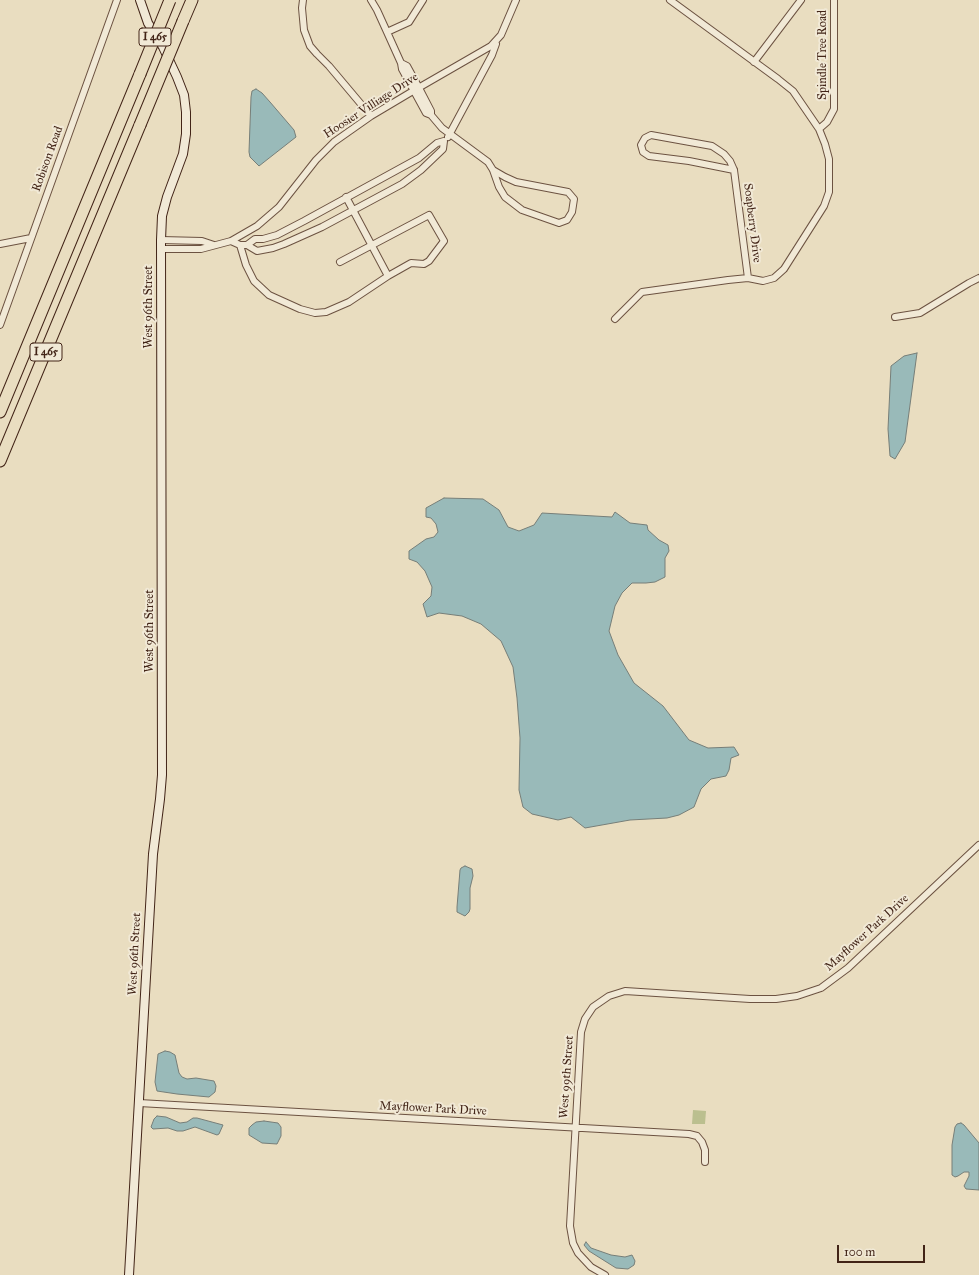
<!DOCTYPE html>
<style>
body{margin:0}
#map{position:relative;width:979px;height:1275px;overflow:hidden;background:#e9ddc0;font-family:"IM FELL Great Primer",serif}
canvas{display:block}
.scale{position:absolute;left:837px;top:1245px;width:88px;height:18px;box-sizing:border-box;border:2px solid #422417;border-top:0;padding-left:5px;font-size:12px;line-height:14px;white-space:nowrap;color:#422417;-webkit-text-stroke:3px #f1e9d6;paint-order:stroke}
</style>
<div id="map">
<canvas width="979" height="1275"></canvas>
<div class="scale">100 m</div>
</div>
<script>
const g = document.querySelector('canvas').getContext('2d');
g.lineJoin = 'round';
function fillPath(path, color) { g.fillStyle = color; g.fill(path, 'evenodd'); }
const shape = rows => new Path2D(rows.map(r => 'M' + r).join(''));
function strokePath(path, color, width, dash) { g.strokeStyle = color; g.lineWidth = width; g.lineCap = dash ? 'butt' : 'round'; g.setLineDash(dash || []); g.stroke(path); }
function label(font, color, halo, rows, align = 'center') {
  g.font = font + ' "IM FELL Great Primer",serif'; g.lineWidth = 4; g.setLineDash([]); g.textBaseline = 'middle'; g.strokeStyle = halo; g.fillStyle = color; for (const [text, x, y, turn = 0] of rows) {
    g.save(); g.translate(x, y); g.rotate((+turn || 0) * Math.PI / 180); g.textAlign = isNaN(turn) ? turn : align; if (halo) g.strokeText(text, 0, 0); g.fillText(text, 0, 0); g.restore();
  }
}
fillPath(shape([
 [693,1110,706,1111,705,1124,692,1124]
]), '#bbbf8f');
const water = shape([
 [256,89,262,93,270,102,294,130,296,137,259,166,250,157,249,152,251,97,252,91,256,89],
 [917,353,905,442,895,459,890,456,888,429,891,366,904,356,917,353],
 [444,498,483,499,499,510,508,527,519,531,534,525,542,513,612,517,615,512,630,523,647,525,648,530,659,540,668,545,669,551,665,558,665,577,655,582,646,583,632,583,622,593,615,606,609,631,618,655,634,683,663,706,689,740,708,748,734,747,739,755,731,758,729,770,726,776,711,779,701,789,694,807,679,815,667,818,630,820,585,828,571,817,558,820,532,814,523,807,519,790,520,738,517,698,513,667,501,641,481,624,462,616,439,613,427,617,423,604,431,596,432,587,425,571,417,562,409,559,409,551,426,539,434,537,438,532,436,524,431,518,426,517,426,508,444,498],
 [465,866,472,869,473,876,470,888,470,909,469,912,465,916,457,912,457,907,460,870,461,868,465,866],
 [165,1051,170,1052,175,1055,179,1073,182,1077,187,1079,196,1078,214,1081,216,1086,215,1092,209,1097,177,1094,157,1091,155,1082,158,1054,165,1051],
 [157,1116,166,1117,180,1123,187,1122,193,1118,197,1118,223,1125,219,1134,217,1135,195,1127,183,1131,177,1131,168,1128,153,1129,151,1127,154,1119,157,1116],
 [264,1121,278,1123,281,1127,281,1136,277,1144,262,1143,249,1135,249,1128,252,1125,256,1122,264,1121],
 [961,1123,964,1125,979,1143,979,1190,966,1189,964,1186,969,1176,969,1172,964,1172,958,1176,955,1177,952,1175,952,1145,955,1127,957,1124,961,1123],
 [586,1242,591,1248,611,1255,625,1257,632,1255,635,1261,634,1265,628,1269,616,1268,589,1251,584,1245,586,1242]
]);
fillPath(water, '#99bab9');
strokePath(water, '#767e78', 1);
const street = shape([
 [303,0,302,8,304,30,310,46,317,54,329,66,371,116],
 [371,0,377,10,387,32,401,63,402,69,426,113,431,115,442,128,488,162,493,170,499,187,505,197,522,210,559,223,567,220,572,212,574,199,568,192,516,182,505,177,493,170],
 [387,32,409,22,423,0],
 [754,62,801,0],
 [401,63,407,66,419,88,431,111,431,115],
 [819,129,827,122,834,109,834,0],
 [448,137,492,55,496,44],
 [734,170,689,161,649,156,643,152,641,145,645,138,651,135,712,146,724,154,730,161,734,170,748,278],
 [161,240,202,241,214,245],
 [231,241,240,245,247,245,257,251,273,248,284,244,322,227,402,184,421,170,443,149,444,141,437,143,419,158,304,221,277,235,263,239,255,239,247,245],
 [0,244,31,238],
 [240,245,246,265,254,281,269,295,300,309,315,313,326,312,349,302,388,276,346,197],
 [161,249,201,249,231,241,257,226,279,207,316,160,334,142,371,116,413,91,491,46,501,35,516,0],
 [340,262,429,215,444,241,429,261,424,264,411,263,388,276],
 [895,317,920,313,969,283,979,278],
 [615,319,642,292,728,280,748,278,763,281,774,278,784,269,824,206,829,192,829,159,825,144,819,129,793,91,778,79,670,0],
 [0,325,117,0],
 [139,1103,689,1134,697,1136,702,1142,705,1150,705,1162],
 [605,1275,591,1267,578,1253,573,1243,570,1226,581,1032,585,1019,593,1007,609,996,625,991,750,999,776,999,797,996,821,988,848,968,979,845]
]);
const secondary = shape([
 [129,1275,153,854,160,799,162,775,161,240,162,216,167,197,183,154,186,134,186,112,184,95,177,77,163,47,148,23,140,0]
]);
const highway = shape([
 [183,21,192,0],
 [0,412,140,74],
 [0,461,140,125]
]);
strokePath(street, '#6c5241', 8);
strokePath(secondary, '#422417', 10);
strokePath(highway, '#422417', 13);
strokePath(street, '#f1e9d6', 6);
strokePath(secondary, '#f1e9d6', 8);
strokePath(highway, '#e9ddc0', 11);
const highwayBridge = shape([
 [140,74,170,0],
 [140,125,183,21]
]);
strokePath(highwayBridge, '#422417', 13, []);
strokePath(highwayBridge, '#e9ddc0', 11);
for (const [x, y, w] of [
 [155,37,32],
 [46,352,32]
]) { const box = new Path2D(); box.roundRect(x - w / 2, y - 9, w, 18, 3); g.fillStyle = '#f1e9d6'; g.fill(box); strokePath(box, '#422417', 1); }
label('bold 11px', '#422417', null, [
 ["I 465",155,37],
 ["I 465",46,352]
]);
label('12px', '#422417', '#f1e9d6', [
 ["Spindle Tree Road",823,55,-90],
 ["Hoosier Villiage Drive",371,106,-33],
 ["Robison Road",48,159,-70],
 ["Soapberry Drive",752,223,83],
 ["West 96th Street",149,307,-90],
 ["West 96th Street",150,631,-90],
 ["Mayflower Park Drive",867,933,-42],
 ["West 96th Street",135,954,-87],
 ["West 99th Street",567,1077,-86],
 ["Mayflower Park Drive",433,1109,3]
]);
</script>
